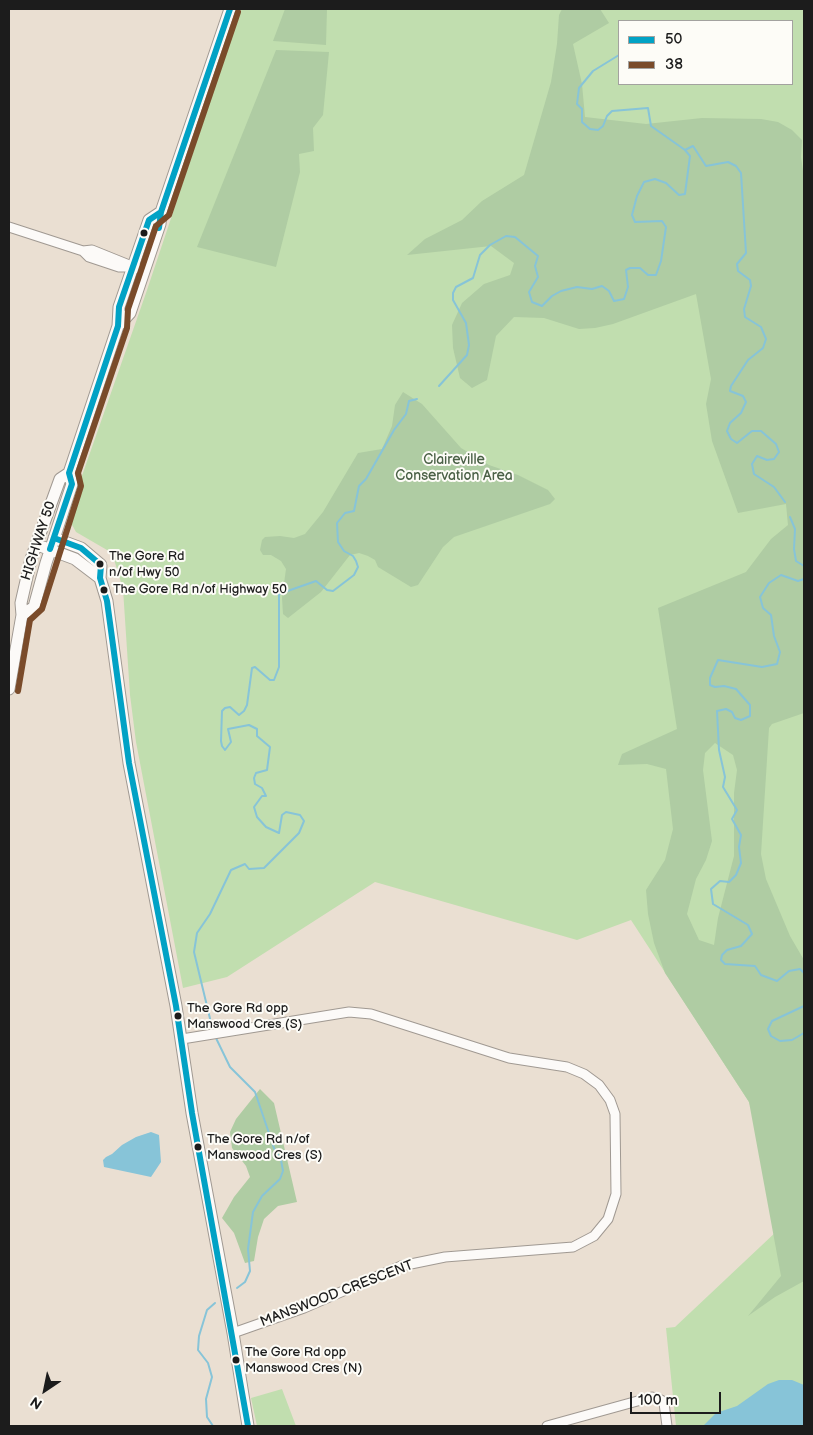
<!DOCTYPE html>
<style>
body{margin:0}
#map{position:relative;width:813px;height:1435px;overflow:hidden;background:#eadfd2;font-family:"Balsamiq Sans",sans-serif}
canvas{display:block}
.frame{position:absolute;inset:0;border:10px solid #1c1c1c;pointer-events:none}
.legend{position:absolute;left:618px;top:20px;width:175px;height:65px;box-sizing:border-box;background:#fdfcf7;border:1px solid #a3a29f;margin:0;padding:6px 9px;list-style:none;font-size:15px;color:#1c1c1c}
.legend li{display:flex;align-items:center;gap:10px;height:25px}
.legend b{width:25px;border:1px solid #a3a29f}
.north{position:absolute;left:20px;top:1365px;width:50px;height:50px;-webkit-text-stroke:4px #fdfcf7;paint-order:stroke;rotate:214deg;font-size:14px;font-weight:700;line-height:20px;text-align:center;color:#1c1c1c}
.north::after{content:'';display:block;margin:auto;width:18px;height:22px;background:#1c1c1c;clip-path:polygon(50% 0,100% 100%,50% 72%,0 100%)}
.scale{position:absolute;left:630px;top:1392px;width:91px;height:22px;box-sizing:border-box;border:2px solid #1c1c1c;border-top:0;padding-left:6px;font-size:15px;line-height:18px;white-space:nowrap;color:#1c1c1c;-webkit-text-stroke:4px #fdfcf7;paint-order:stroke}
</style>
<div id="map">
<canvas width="813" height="1435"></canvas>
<div class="frame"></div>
<ul class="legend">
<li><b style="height:6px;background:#01a2c5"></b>50</li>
<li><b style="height:6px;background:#7a4b2a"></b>38</li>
</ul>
<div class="north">N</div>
<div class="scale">100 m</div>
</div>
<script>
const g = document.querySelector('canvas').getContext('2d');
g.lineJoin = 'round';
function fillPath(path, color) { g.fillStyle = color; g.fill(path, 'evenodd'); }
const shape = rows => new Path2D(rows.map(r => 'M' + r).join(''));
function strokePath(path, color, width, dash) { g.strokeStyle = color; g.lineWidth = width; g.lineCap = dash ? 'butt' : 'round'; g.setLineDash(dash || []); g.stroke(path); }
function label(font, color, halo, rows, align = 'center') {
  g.font = font + ' "Balsamiq Sans",sans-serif'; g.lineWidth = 4; g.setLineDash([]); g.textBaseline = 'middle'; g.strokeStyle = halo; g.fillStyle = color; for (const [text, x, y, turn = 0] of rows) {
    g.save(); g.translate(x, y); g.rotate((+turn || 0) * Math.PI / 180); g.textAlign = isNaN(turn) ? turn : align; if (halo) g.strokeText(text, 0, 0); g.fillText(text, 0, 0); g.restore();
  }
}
fillPath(shape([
 [241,9,804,9,804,1426,676,1426,666,1328,675,1327,778,1230,772,1176,749,1102,631,920,577,940,375,882,227,977,183,988,136,742,130,695,123,589,113,556,107,550,76,532,71,523,71,507,146,293],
 [619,21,792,21,792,84,619,84],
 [282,1389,296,1426,257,1426,251,1398]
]), '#c1deaf');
fillPath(shape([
 [285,9,327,9,326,45,273,41],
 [562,9,600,9,609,23,573,44,582,84,585,117,646,124,702,118,761,119,778,122,792,130,802,140,801,157,804,178,804,713,772,724,769,728,761,854,766,879,790,936,804,960,804,1281,775,1297,748,1316,781,1276,749,1102,665,973,654,943,648,914,646,890,665,860,673,829,666,769,647,764,618,765,622,754,677,729,658,608,746,572,771,539,788,525,786,504,738,513,712,441,706,404,711,379,696,294,613,324,595,328,579,329,544,318,514,317,496,336,487,380,472,388,460,378,453,348,452,325,462,303,484,284,510,275,514,263,491,246,407,255,425,239,462,220,482,201,524,175,551,82,557,44,559,15],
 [715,743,733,755,737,770,734,793,734,856,718,918,714,945,699,940,687,914,696,879,706,860,712,841,703,770,705,753],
 [276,50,329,52,323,115,313,128,314,151,299,154,300,172,276,267,197,247],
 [403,392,422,404,461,448,489,465,518,475,548,490,555,499,550,504,454,537,443,547,418,585,411,587,378,567,375,560,368,556,359,553,350,555,321,592,288,618,283,614,282,598,286,569,281,561,271,555,263,555,260,550,262,540,265,537,280,536,294,538,305,534,323,512,358,453,382,449,392,426,395,405],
 [260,1089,274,1103,297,1202,278,1206,264,1219,258,1237,254,1261,245,1263,234,1233,222,1218,234,1197,250,1177,246,1166,232,1148,230,1132,236,1119]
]), '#afcca3');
fillPath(shape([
 [151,1132,159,1135,161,1162,151,1177,104,1167,103,1160,106,1157,112,1154,122,1145,136,1137],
 [779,1380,792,1380,804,1385,804,1426,703,1426,716,1413,737,1406,768,1384]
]), '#87c4d8');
strokePath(shape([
 [685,150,693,146,706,166,728,162,736,166,741,173,746,253,737,264,738,271,750,280,751,286,744,309,745,317,761,327,766,339,763,348,748,360,731,386,730,391,743,396,746,402,741,413,730,423,727,431,731,439,737,443,752,431,761,431,776,444,779,452,774,459,767,460,757,456,752,464,754,474,774,487,785,502],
 [439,386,467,355,469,345,466,323,453,300,453,293,456,287,473,278,480,255,490,245,506,236,515,237,538,256,535,266,538,277,529,292,532,302,542,306,552,296,561,291,577,287,592,289,602,286,609,291,614,301,624,299,628,287,626,270,630,268,640,268,648,275,656,275,661,261,666,227,662,221,635,222,632,215,637,196,644,182,655,179,666,183,679,195,685,194,690,156,685,150,651,126,648,108,612,111,607,116,603,126,598,130,590,129,582,122,582,109,577,104,579,88,593,71,619,55],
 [790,517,795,529,794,549,796,561,804,566],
 [804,579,798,581,781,575,769,583,760,597,763,608,771,615,774,636,780,652,777,664,762,667,718,660,710,678,710,685,715,687,724,686,736,689,750,705,750,716,741,720,735,718,732,712,726,709,717,711,719,750,725,777,723,787,737,810,732,819,741,835,739,847,741,863,736,875,729,882,720,881,711,889,713,904,748,925,752,934,741,946,727,950,722,955,721,960,725,964,755,966,761,975,777,981,789,971,800,969,804,973],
 [804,1006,772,1021,768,1029,771,1036,780,1041,792,1040,804,1033],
 [213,1031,194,952,197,933,210,914,231,870,245,864,249,869,264,868,299,833,304,821,300,815,286,812,282,815,279,833,266,827,257,817,254,807,262,796,266,796,262,788,255,784,254,778,256,773,267,770,270,747,257,736,257,729,249,725,228,729,231,742,225,750,222,746,221,741,222,711,225,708,230,707,239,715,244,711,247,705,252,668,255,667,270,680,274,680,279,667,279,594,316,581,327,590,333,591,354,575,358,567,356,561,353,556,344,551,338,542,337,523,345,513,354,511,359,486,366,479,394,430,406,414,409,401,417,399],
 [215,1036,230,1067,255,1092,274,1148,281,1160,283,1171,280,1179,262,1196,253,1212,248,1249,250,1271,245,1282,237,1288],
 [213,1426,207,1417,206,1399,212,1377,208,1363,198,1350,199,1336,207,1310,215,1303]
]), '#87c4d8', 2);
const minor = shape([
 [9,227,83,251,89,257,119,267,133,267],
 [83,251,92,250,144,271],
 [182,1039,349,1012,371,1014,509,1058,567,1067,584,1074,599,1085,610,1100,615,1114,616,1194,608,1219,594,1236,573,1247,445,1257,401,1266,304,1308,233,1333],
 [547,1426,652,1397,661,1400,664,1403,667,1426]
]);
const major = shape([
 [118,326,130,313,160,224,161,212,230,9],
 [54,538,81,548,101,565,100,578,107,601,129,763,176,1006,192,1113,233,1333,248,1426],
 [43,547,75,559,100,578],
 [22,615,34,607,46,563,72,484,69,473,118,326,119,307,149,220,161,212],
 [9,689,22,615,21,603,31,559,60,479,69,473]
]);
strokePath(minor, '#a09992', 11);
strokePath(major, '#a09992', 13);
strokePath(minor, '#fcfaf8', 9);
strokePath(major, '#fcfaf8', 11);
strokePath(shape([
 [159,228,161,212,230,9],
 [54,538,81,548,101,565,100,578,107,601,129,763,176,1006,192,1113,248,1426],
 [50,549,72,484,69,473,118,326,119,307,149,220,161,212]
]), '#01a2c5', 6);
strokePath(shape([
 [18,691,30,620,42,609,81,486,78,473,127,328,128,309,156,226,169,215,238,12]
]), '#7a4b2a', 6);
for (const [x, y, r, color] of [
 [144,233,4.5,"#1c1c1c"],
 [100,564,4.5,"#1c1c1c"],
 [104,590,4.5,"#1c1c1c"],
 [178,1016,4.5,"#1c1c1c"],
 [198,1147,4.5,"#1c1c1c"],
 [236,1360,4.5,"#1c1c1c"]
]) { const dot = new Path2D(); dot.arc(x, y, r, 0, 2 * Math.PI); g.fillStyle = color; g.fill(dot); strokePath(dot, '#fdfcf7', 2); }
label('13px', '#1c1c1c', '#fdfcf7', [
 ["The Gore Rd",109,557],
 ["n/of Hwy 50",109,573],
 ["The Gore Rd n/of Highway 50",113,590],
 ["The Gore Rd opp",187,1009],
 ["Manswood Cres (S)",187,1025],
 ["The Gore Rd n/of",207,1140],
 ["Manswood Cres (S)",207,1156],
 ["The Gore Rd opp",245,1353],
 ["Manswood Cres (N)",245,1369]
], 'left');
label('14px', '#4a6046', '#fdfcf7', [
 ["Claireville",454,460],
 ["Conservation Area",454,476]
]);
label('14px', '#1c1c1c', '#fdfcf7', [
 ["HIGHWAY 50",39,541,-72],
 ["MANSWOOD CRESCENT",337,1294,-21]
]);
</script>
